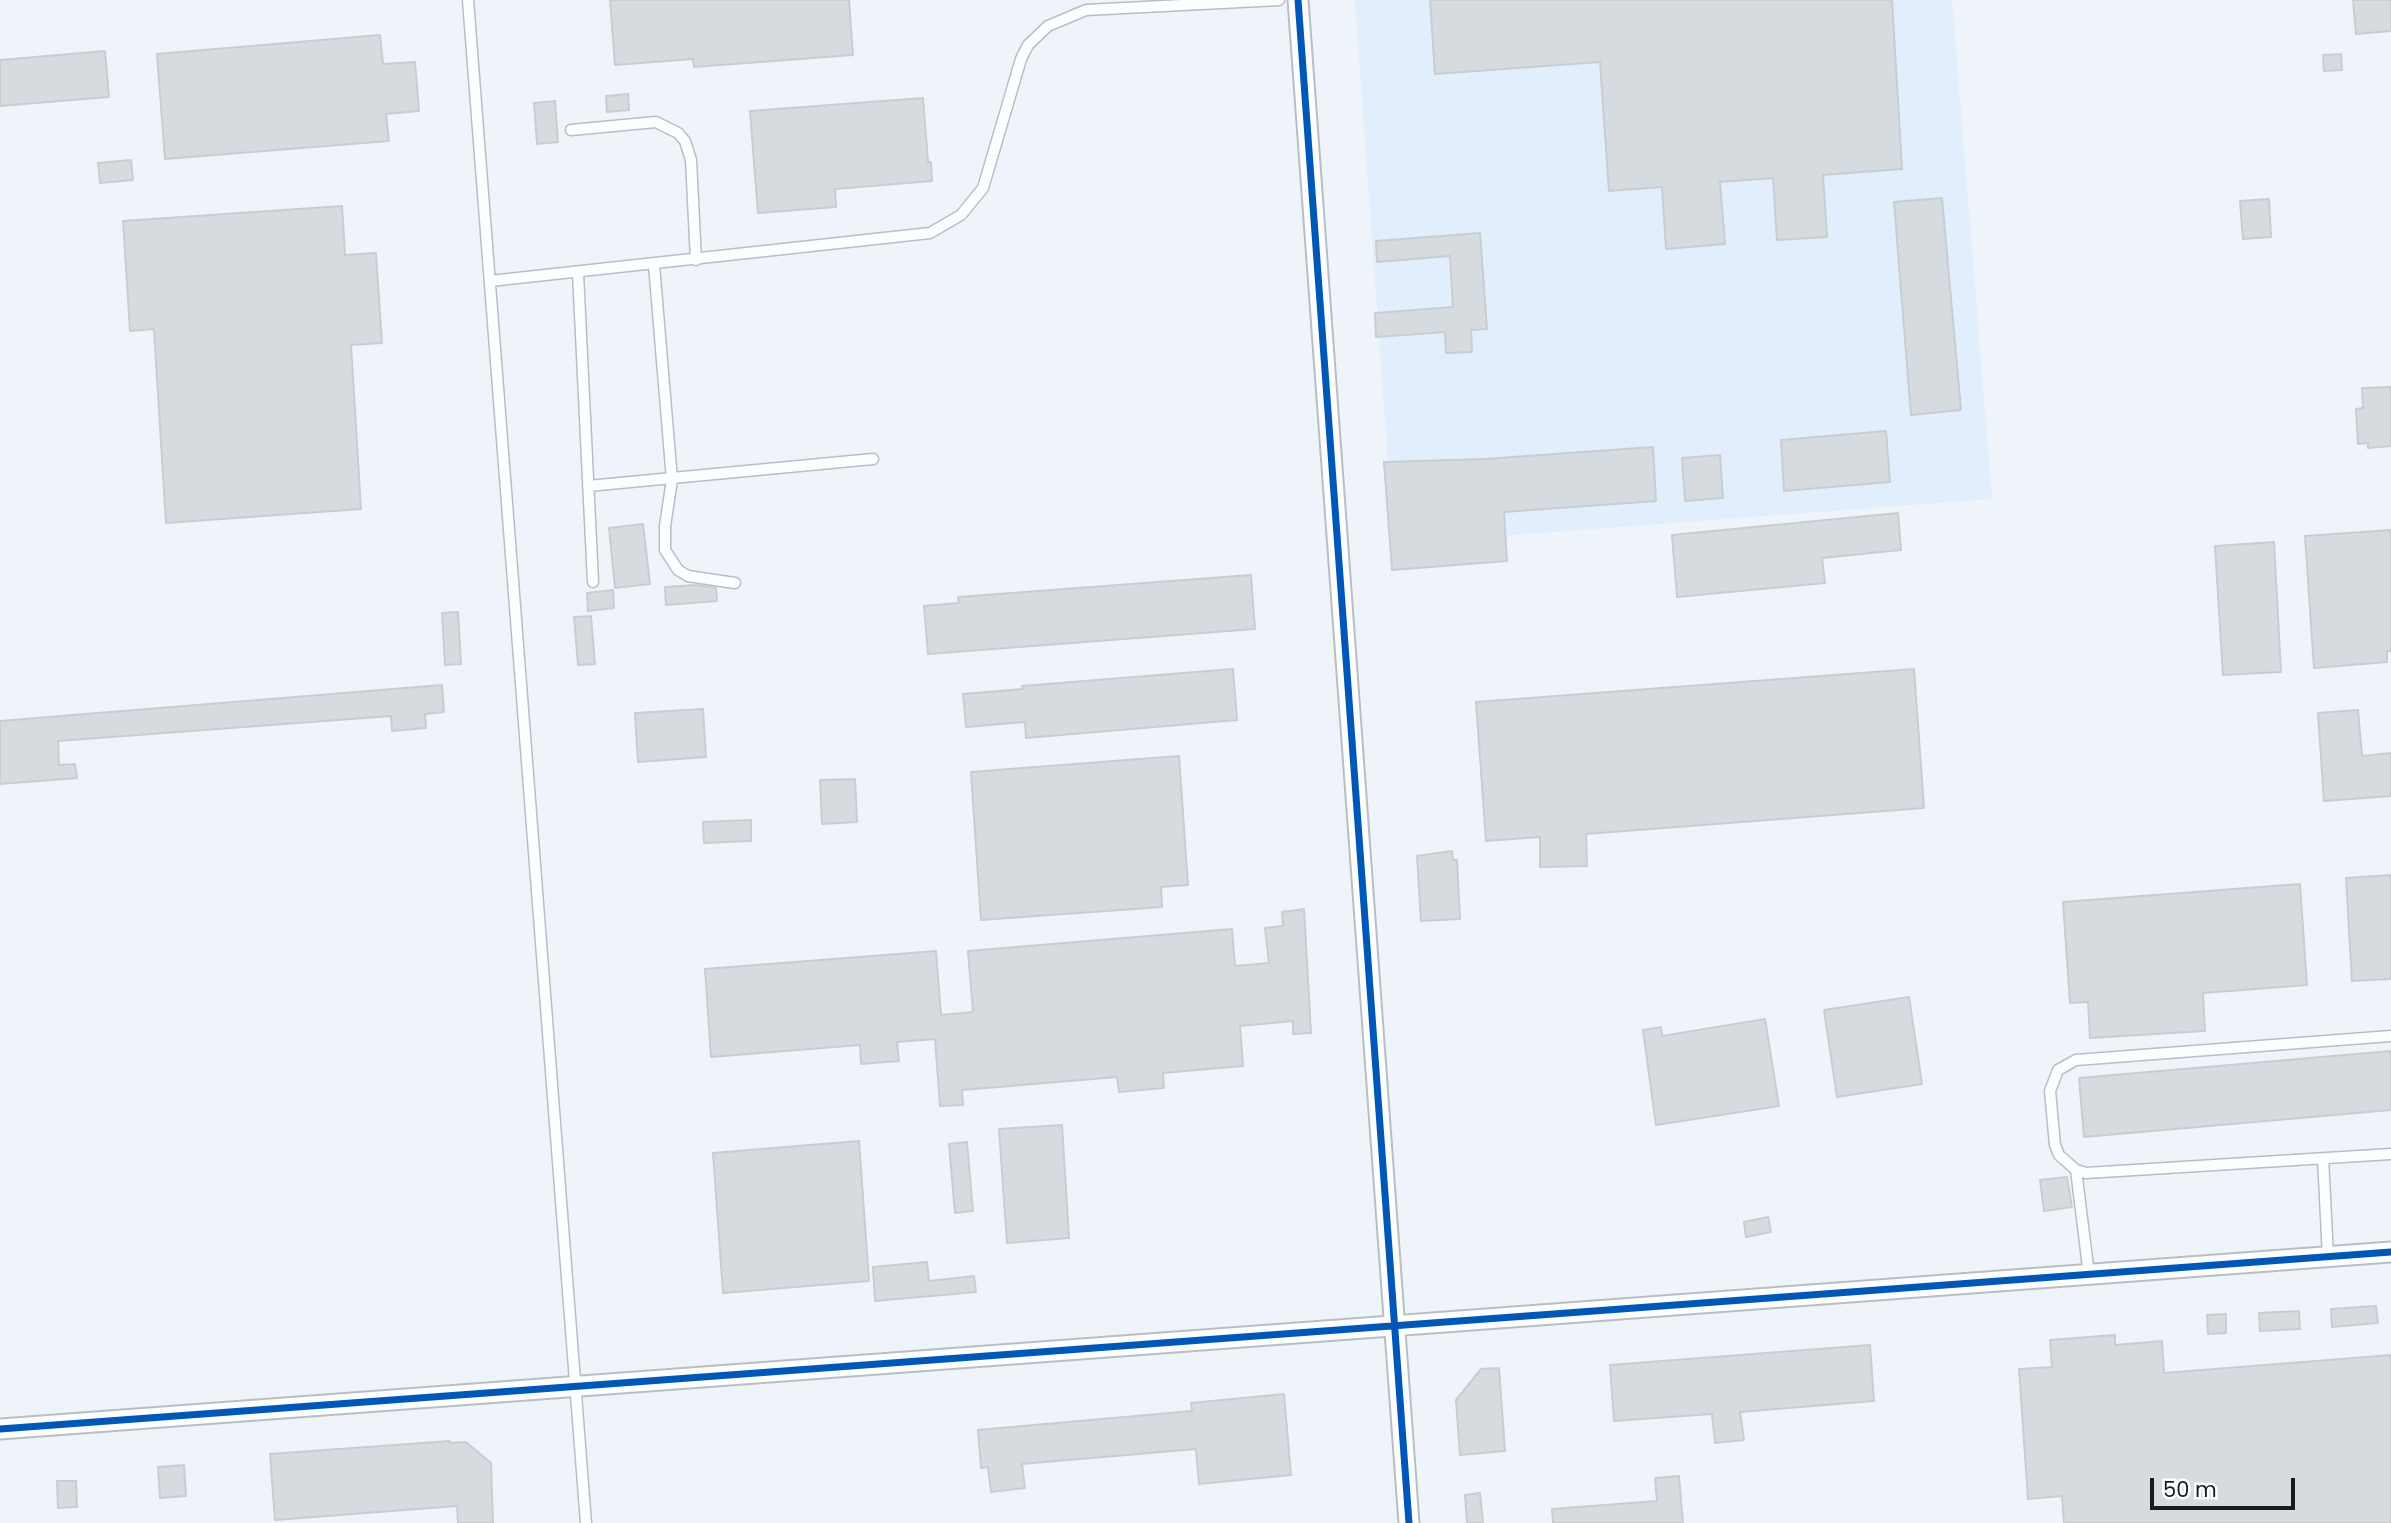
<!DOCTYPE html>
<style>
body{margin:0}
#map{position:relative;width:2391px;height:1523px;overflow:hidden;background:#eef4fa;font-family:Poppins,sans-serif}
canvas{display:block}
.scale{position:absolute;left:2150px;top:1478px;width:145px;height:32px;box-sizing:border-box;border:4px solid #171b1f;border-top:0;padding-left:9px;font-size:21px;line-height:24px;white-space:nowrap;color:#171b1f;-webkit-text-stroke:5px #fff;paint-order:stroke}
</style>
<div id="map">
<canvas width="2391" height="1523"></canvas>
<div class="scale">50 m</div>
</div>
<script>
const g = document.querySelector('canvas').getContext('2d');
g.lineJoin = 'round';
function fillPath(path, color) { g.fillStyle = color; g.fill(path, 'evenodd'); }
const shape = rows => new Path2D(rows.map(r => 'M' + r).join(''));
function strokePath(path, color, width, dash) { g.strokeStyle = color; g.lineWidth = width; g.lineCap = dash ? 'butt' : 'round'; g.setLineDash(dash || []); g.stroke(path); }
fillPath(shape([
 [1355,0,1952,0,1992,499,1394,544]
]), '#e2eefc');
const building = shape([
 [610,0,849,0,853,55,694,67,693,59,615,65,610,0],
 [1430,0,1892,0,1902,169,1823,175,1827,237,1777,240,1773,178,1720,182,1725,244,1666,249,1662,187,1609,191,1600,62,1435,74,1430,0],
 [2353,0,2391,0,2391,31,2356,34,2353,0],
 [380,35,383,64,415,62,419,111,386,114,389,141,165,159,157,54,380,35],
 [105,51,109,97,0,106,0,60,105,51],
 [2341,54,2342,70,2324,71,2323,55,2341,54],
 [628,94,629,110,607,112,606,96,628,94],
 [923,98,928,162,931,162,932,181,835,189,836,207,758,213,750,111,923,98],
 [555,101,558,142,537,144,534,103,555,101],
 [131,160,133,180,100,183,98,163,131,160],
 [1942,198,1961,410,1911,415,1894,202,1942,198],
 [2269,199,2271,237,2243,239,2240,201,2269,199],
 [342,206,345,255,376,253,382,343,351,345,361,509,166,523,154,329,130,331,123,221,342,206],
 [1480,233,1487,329,1471,330,1472,352,1446,353,1445,332,1376,337,1375,313,1453,307,1450,256,1377,262,1376,241,1480,233],
 [2391,387,2391,446,2368,448,2368,443,2358,444,2356,409,2363,408,2362,388,2391,387],
 [1886,431,1890,482,1784,491,1781,440,1886,431],
 [1653,447,1656,501,1504,512,1507,561,1392,570,1384,462,1485,459,1653,447],
 [1720,455,1723,498,1685,501,1682,458,1720,455],
 [1898,513,1901,550,1822,558,1825,583,1677,597,1672,535,1898,513],
 [643,524,650,584,615,588,609,528,643,524],
 [2391,530,2391,651,2387,651,2387,662,2314,668,2305,536,2391,530],
 [2274,542,2281,672,2223,675,2215,546,2274,542],
 [1251,575,1255,629,928,654,924,606,959,603,958,597,1251,575],
 [696,585,716,588,717,601,666,605,665,587,696,585],
 [613,590,614,608,588,611,587,593,613,590],
 [458,612,461,664,445,665,442,613,458,612],
 [591,616,595,664,578,665,574,617,591,616],
 [1233,669,1237,720,1026,738,1025,722,966,727,963,694,1023,689,1022,686,1233,669],
 [1914,669,1924,808,1586,834,1587,866,1540,867,1540,837,1486,841,1476,702,1914,669],
 [442,685,444,712,425,714,426,728,392,731,391,716,58,741,59,765,75,764,77,778,0,784,0,721,442,685],
 [703,709,706,757,638,762,635,713,703,709],
 [2358,710,2362,756,2391,753,2391,796,2324,801,2318,713,2358,710],
 [1179,756,1188,885,1161,887,1162,907,981,920,971,772,1179,756],
 [855,779,857,822,822,824,820,780,855,779],
 [751,820,751,841,704,843,703,822,751,820],
 [1452,851,1453,860,1457,860,1460,919,1421,921,1417,856,1452,851],
 [2391,875,2391,979,2352,981,2346,878,2391,875],
 [2300,884,2307,985,2203,993,2205,1031,2090,1038,2088,1002,2070,1003,2063,902,2300,884],
 [1304,909,1311,1033,1293,1034,1293,1021,1240,1026,1243,1066,1163,1073,1164,1088,1119,1092,1117,1077,962,1090,963,1105,940,1106,935,1039,897,1042,899,1061,861,1064,860,1045,711,1057,705,969,936,951,941,1015,973,1012,968,951,1232,929,1235,966,1269,963,1265,928,1283,926,1282,912,1304,909],
 [1909,997,1922,1084,1837,1097,1824,1010,1909,997],
 [1765,1019,1779,1106,1656,1125,1643,1030,1661,1027,1662,1036,1765,1019],
 [2391,1051,2391,1110,2084,1137,2079,1078,2391,1051],
 [1062,1125,1069,1238,1007,1243,999,1129,1062,1125],
 [859,1141,869,1281,723,1293,713,1153,859,1141],
 [967,1142,973,1211,955,1213,949,1144,967,1142],
 [2067,1177,2072,1207,2044,1211,2040,1180,2067,1177],
 [1768,1217,1771,1232,1746,1237,1744,1222,1768,1217],
 [927,1262,929,1281,974,1276,976,1292,875,1301,873,1267,927,1262],
 [2376,1306,2378,1323,2332,1327,2331,1309,2376,1306],
 [2299,1311,2300,1329,2260,1331,2259,1313,2299,1311],
 [2226,1314,2226,1333,2208,1334,2207,1315,2226,1314],
 [2115,1335,2115,1345,2162,1341,2164,1373,2391,1355,2391,1523,2064,1523,2062,1496,2028,1499,2019,1369,2052,1367,2050,1340,2115,1335],
 [1870,1345,1874,1401,1740,1412,1744,1440,1715,1443,1712,1414,1614,1421,1610,1365,1870,1345],
 [1499,1368,1505,1451,1460,1455,1456,1400,1481,1369,1499,1368],
 [1284,1394,1291,1475,1199,1484,1196,1449,1022,1464,1025,1488,991,1492,988,1467,981,1468,978,1430,1192,1411,1191,1403,1284,1394],
 [450,1441,450,1443,466,1442,491,1463,493,1523,458,1523,457,1506,275,1520,270,1454,450,1441],
 [184,1465,186,1496,160,1498,158,1467,184,1465],
 [1679,1476,1683,1523,1553,1523,1552,1509,1657,1501,1655,1478,1679,1476],
 [57,1481,76,1481,77,1507,58,1508,57,1481],
 [1480,1493,1483,1523,1467,1523,1465,1495,1480,1493]
]);
fillPath(building, '#d6dbe0');
strokePath(building, '#c8cdd2', 2);
const service = shape([
 [468,0,586,1523],
 [571,130,656,122,678,133,685,141,691,160,696,260],
 [654,265,672,480,665,526,665,550,678,570,688,576,735,583],
 [578,273,593,582],
 [490,281,930,233,961,215,983,188,1021,59,1028,45,1048,26,1086,10,1279,0],
 [588,486,873,459],
 [2391,1036,2076,1060,2058,1070,2050,1091,2055,1145,2059,1155,2076,1170,2086,1173,2391,1154],
 [2323,1158,2328,1257],
 [2076,1170,2089,1275]
]);
const minor = shape([
 [1298,0,1409,1523],
 [0,1429,2391,1252]
]);
strokePath(service, '#b9bec3', 13);
strokePath(minor, '#b9bec3', 23);
strokePath(service, '#fcfdfe', 10);
strokePath(minor, '#fcfdfe', 19);
strokePath(shape([
 [1298,0,1409,1523],
 [0,1429,2391,1252]
]), '#0057b8', 7);
</script>
